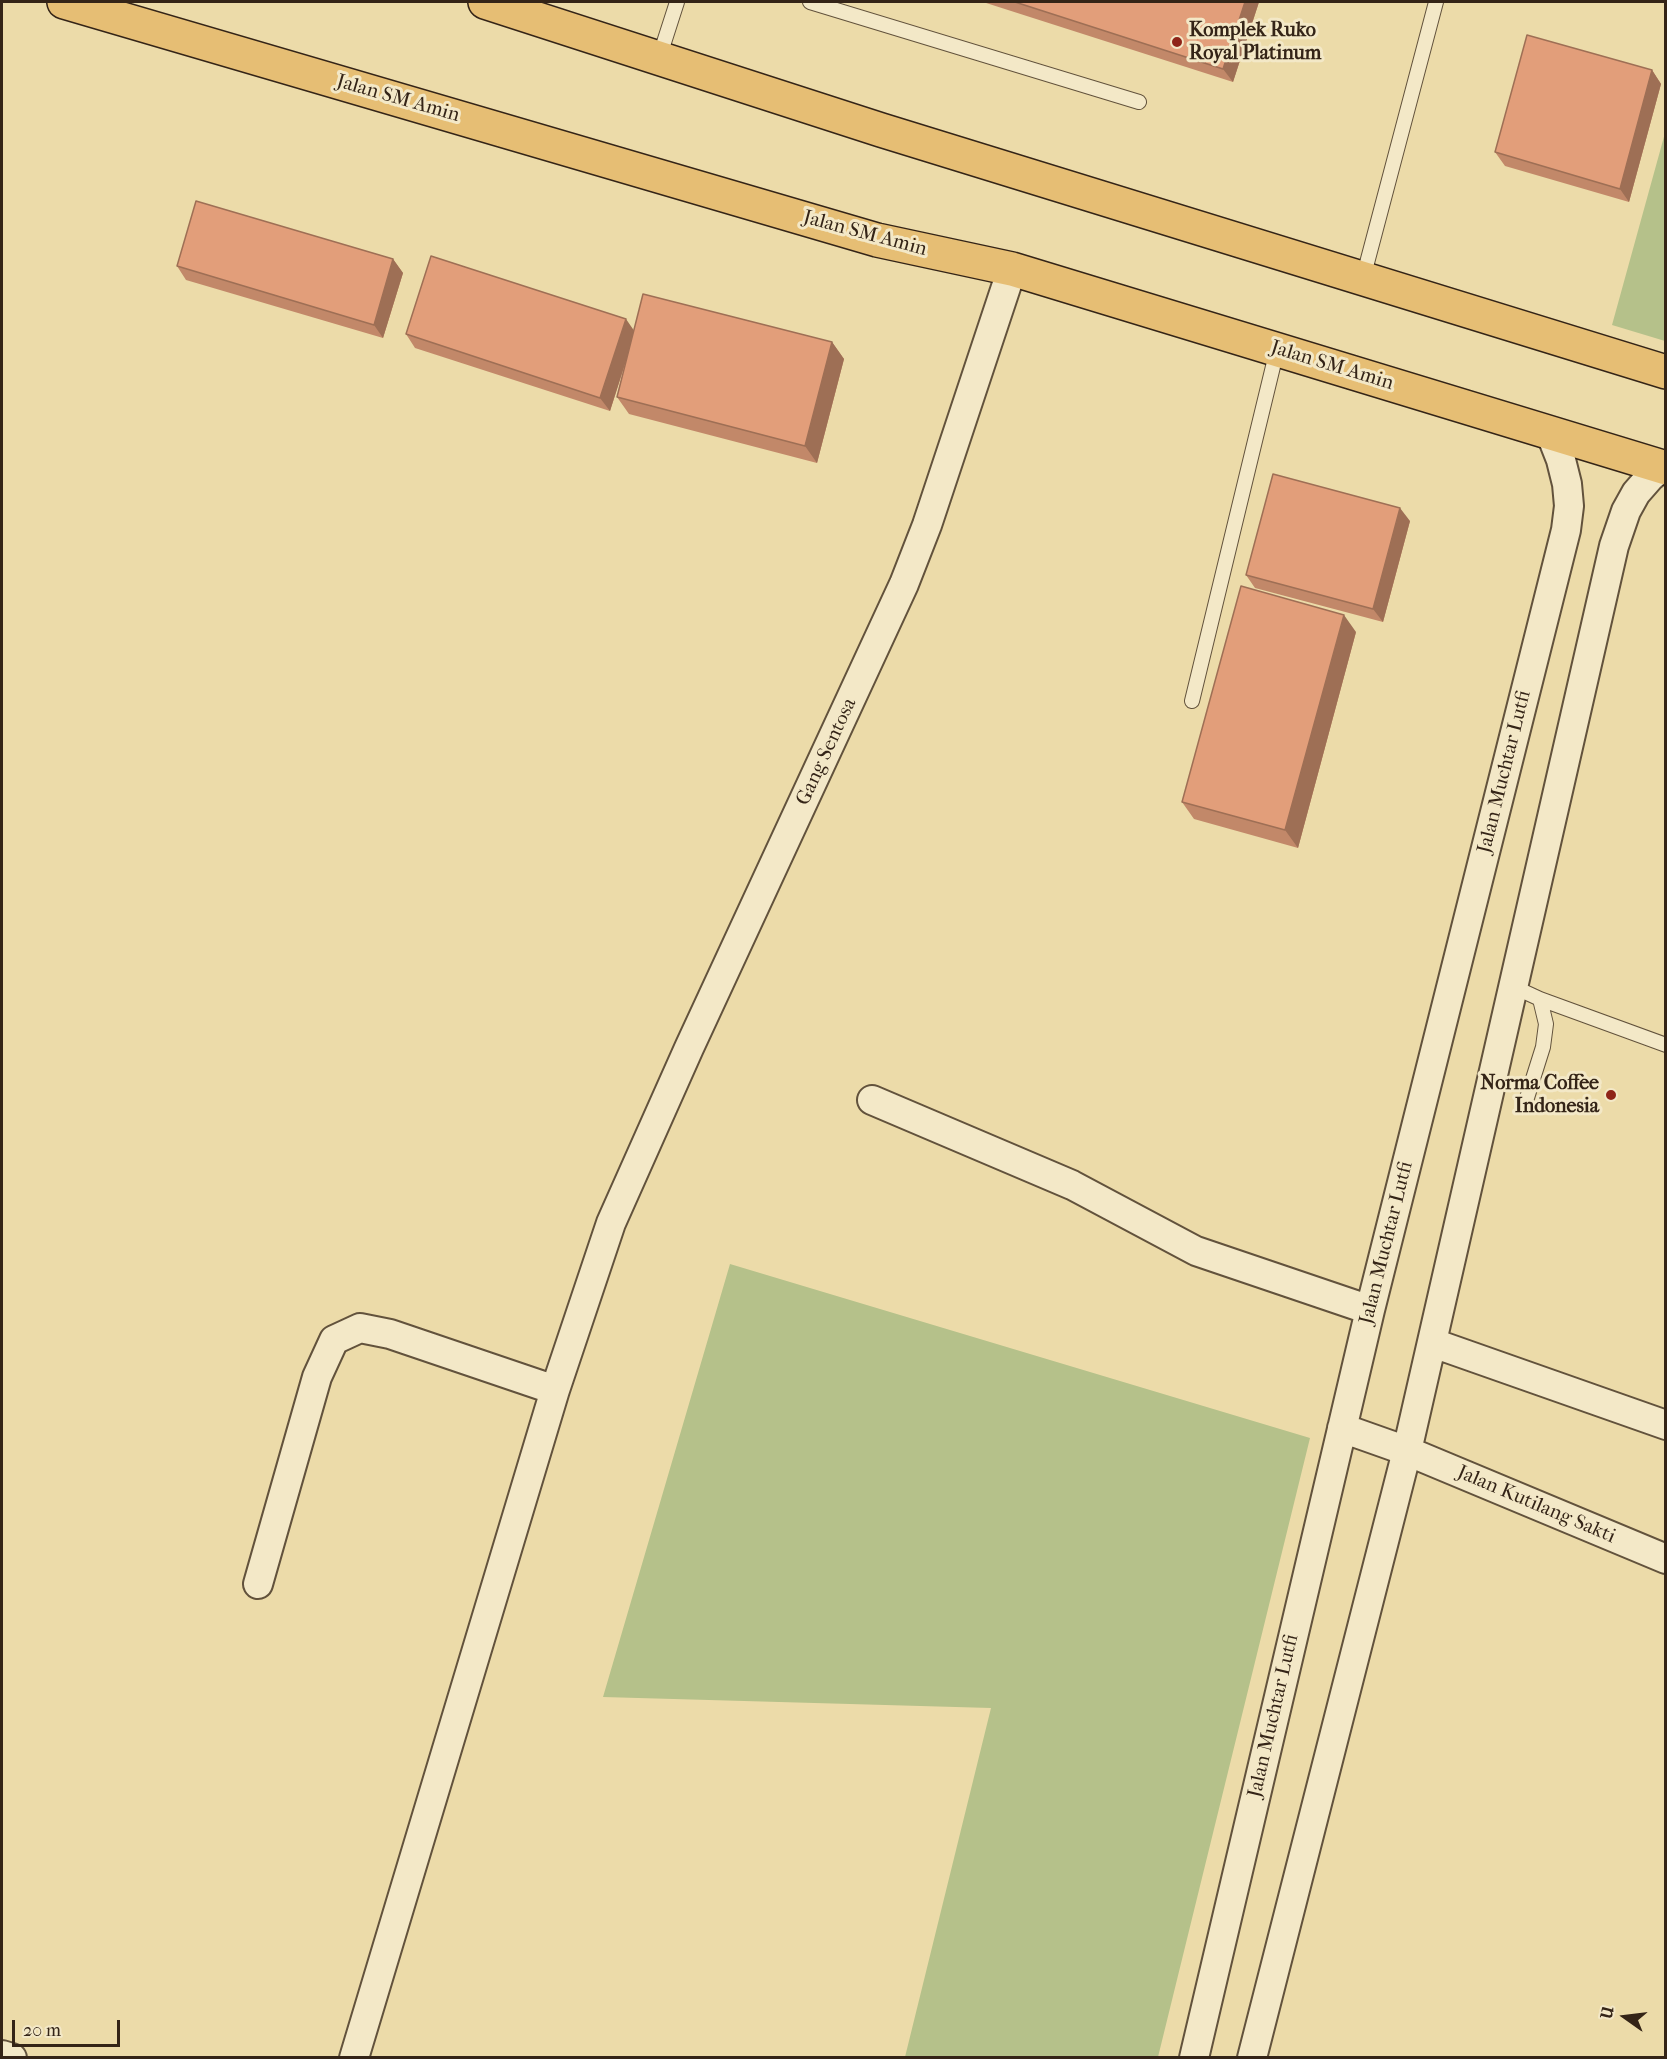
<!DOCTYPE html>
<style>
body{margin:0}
#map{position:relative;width:1667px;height:2059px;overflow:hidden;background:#ecdba9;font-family:"IM FELL French Canon",serif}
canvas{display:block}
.frame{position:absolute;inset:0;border:3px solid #342417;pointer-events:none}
.north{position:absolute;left:1595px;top:1987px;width:60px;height:60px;-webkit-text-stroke:4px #f3e8c7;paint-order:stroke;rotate:284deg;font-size:16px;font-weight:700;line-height:24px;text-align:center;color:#342417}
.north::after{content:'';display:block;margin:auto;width:21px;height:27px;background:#342417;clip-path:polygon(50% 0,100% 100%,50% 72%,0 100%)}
.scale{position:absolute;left:12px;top:2020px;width:108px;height:27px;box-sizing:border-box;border:3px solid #342417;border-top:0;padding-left:8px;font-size:18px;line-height:21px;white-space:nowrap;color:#342417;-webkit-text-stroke:4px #f3e8c7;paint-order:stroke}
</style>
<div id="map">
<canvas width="1667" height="2059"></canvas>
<div class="frame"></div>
<div class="north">U</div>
<div class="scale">20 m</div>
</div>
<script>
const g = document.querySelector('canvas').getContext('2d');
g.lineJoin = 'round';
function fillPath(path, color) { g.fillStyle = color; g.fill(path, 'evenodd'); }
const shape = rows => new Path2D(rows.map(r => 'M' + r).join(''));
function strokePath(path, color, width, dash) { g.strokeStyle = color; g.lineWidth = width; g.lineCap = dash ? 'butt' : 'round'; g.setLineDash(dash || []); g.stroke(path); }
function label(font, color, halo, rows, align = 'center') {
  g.font = font + ' "IM FELL French Canon",serif'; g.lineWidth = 6; g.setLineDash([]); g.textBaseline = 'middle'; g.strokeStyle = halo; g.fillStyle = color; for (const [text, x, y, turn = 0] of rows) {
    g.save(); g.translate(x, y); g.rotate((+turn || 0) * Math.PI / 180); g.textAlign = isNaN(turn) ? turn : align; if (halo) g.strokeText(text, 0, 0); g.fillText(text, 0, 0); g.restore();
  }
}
fillPath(shape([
 [1665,133,1665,341,1612,325],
 [730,1264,1310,1438,1158,2057,905,2057,991,1708,603,1697]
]), '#b5c18a');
const service = shape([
 [810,2,1139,102],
 [659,58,677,2],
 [1363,278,1436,2],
 [1192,701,1277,350],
 [1514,987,1540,999,1666,1045],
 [1526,1101,1543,1047,1546,1024,1540,999]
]);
const minor = shape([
 [872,1100,1072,1185,1196,1251,1370,1310],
 [1433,1343,1666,1425],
 [1342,1428,1407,1451,1666,1559],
 [258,1584,317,1377,334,1340,360,1328,390,1334,555,1390],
 [2,2055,12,2058],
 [354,2058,555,1390,611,1223,689,1048,904,584,927,525,1012,269],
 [1194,2058,1370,1310,1566,530,1569,506,1567,484,1561,460,1550,432],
 [1252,2058,1407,1451,1614,546,1626,511,1636,493,1650,477,1662,467]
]);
const primary = shape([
 [64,2,877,240,1012,269,1666,468],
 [485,2,881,130,1666,372]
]);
strokePath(service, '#62523c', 16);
strokePath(minor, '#62523c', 32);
strokePath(primary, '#342417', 36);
strokePath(service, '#f3e8c7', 14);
strokePath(minor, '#f3e8c7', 28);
strokePath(primary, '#e6be74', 33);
fillPath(shape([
 [983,2,1259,2,1233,82],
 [1652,70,1661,84,1629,202,1505,166,1495,152],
 [393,259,403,273,383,338,186,280,177,266],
 [634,330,832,342,844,359,817,463,629,414,617,397,628,355,610,411,415,348,406,334],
 [1410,521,1383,622,1255,588,1246,575],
 [1356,632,1298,848,1194,819,1182,802]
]), '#c28869');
fillPath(shape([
 [1245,2,1259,2,1233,82,1223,69],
 [1652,70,1661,84,1629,202,1620,189],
 [393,259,403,273,383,338,374,325],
 [626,319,635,332,610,411,600,398],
 [832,342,844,359,817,463,805,446],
 [1400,508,1410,521,1383,622,1373,609],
 [1344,615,1356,632,1298,848,1285,830]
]), '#9e6f55');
const building = shape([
 [1015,2,1245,2,1223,69,1015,2],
 [1527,35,1652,70,1620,189,1495,152,1527,35],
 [196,201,393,259,374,325,177,266,196,201],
 [431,256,626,319,600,398,406,334,431,256],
 [643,294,832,342,805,446,617,397,643,294],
 [1273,474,1400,508,1373,609,1246,575,1273,474],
 [1241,586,1344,615,1285,830,1182,802,1241,586]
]);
fillPath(building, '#e29e7a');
strokePath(building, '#9e6f55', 1.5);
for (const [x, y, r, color] of [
 [1177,42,6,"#8f2418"],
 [1611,1095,6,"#8f2418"]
]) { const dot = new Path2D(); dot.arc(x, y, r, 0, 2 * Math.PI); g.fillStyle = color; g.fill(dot); strokePath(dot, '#f3e8c7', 2); }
label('bold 20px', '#342417', '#f3e8c7', [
 ["Komplek Ruko",1189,31],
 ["Royal Platinum",1189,54],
 ["Norma Coffee",1599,1084,"right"],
 ["Indonesia",1599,1107,"right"]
], 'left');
label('20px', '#342417', '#f3e8c7', [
 ["Jalan SM Amin",398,99,16],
 ["Jalan SM Amin",865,234,15],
 ["Jalan SM Amin",1332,366,17],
 ["Gang Sentosa",827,752,-65],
 ["Jalan Muchtar Lutfi",1505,772,-76],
 ["Jalan Muchtar Lutfi",1387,1243,-76],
 ["Jalan Kutilang Sakti",1536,1505,23],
 ["Jalan Muchtar Lutfi",1274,1716,-77]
]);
</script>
